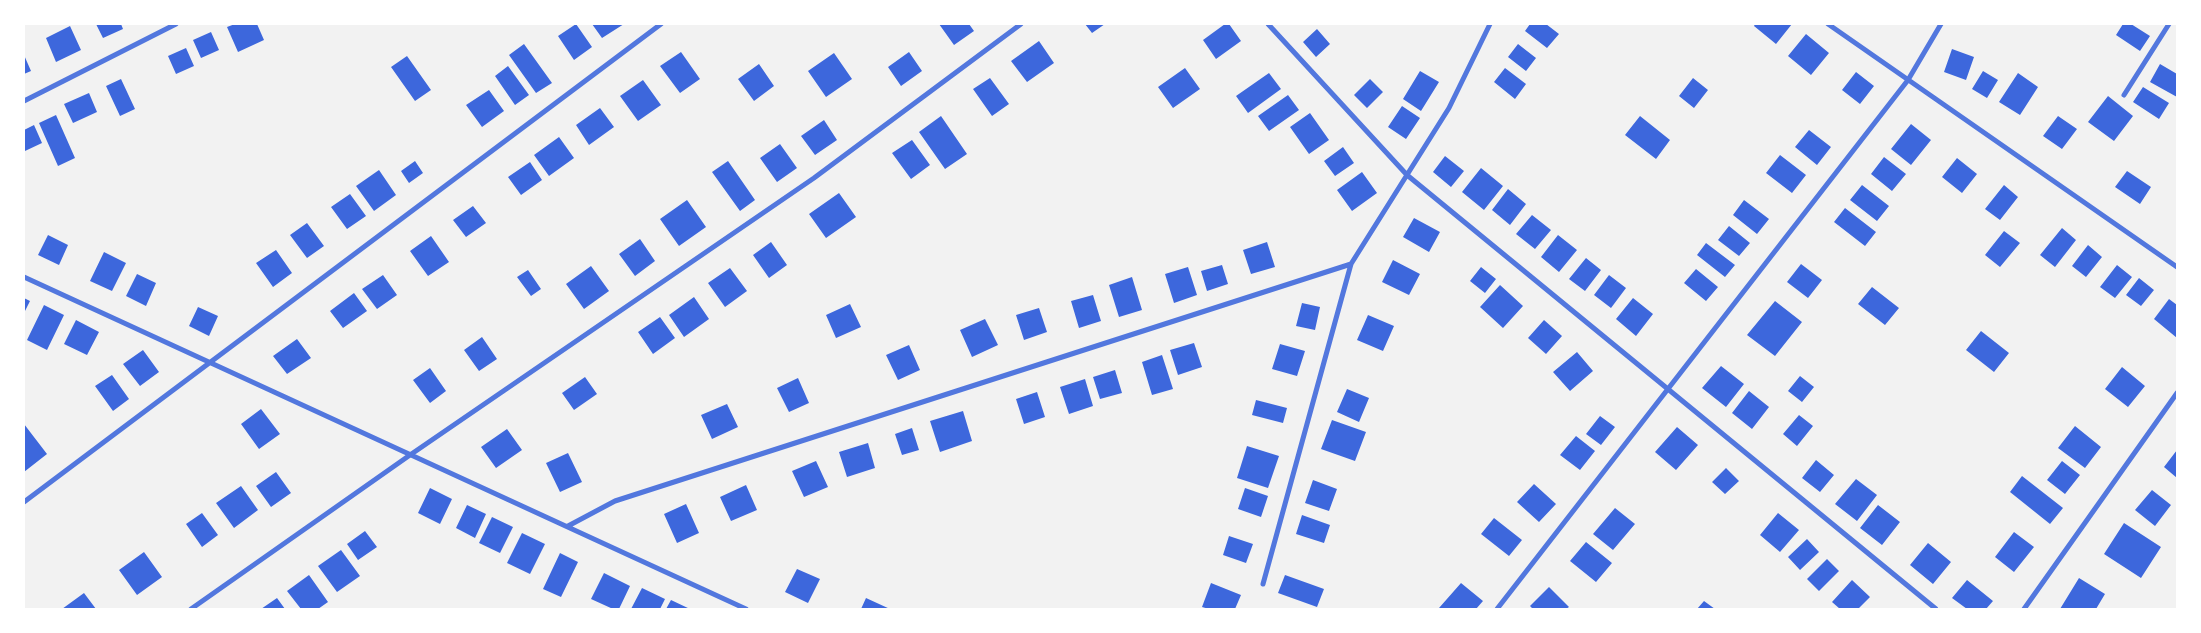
<!DOCTYPE html>
<style>
body{margin:0}
#map{position:relative;width:2201px;height:633px;overflow:hidden;background:#f2f2f2;font-family:"DejaVu Sans",sans-serif}
canvas{display:block}
.frame{position:absolute;inset:0;border:25px solid #fff;pointer-events:none}
</style>
<div id="map">
<canvas width="2201" height="633"></canvas>
<div class="frame"></div>
</div>
<script>
const g = document.querySelector('canvas').getContext('2d');
g.lineJoin = 'round';
function fillPath(path, color) { g.fillStyle = color; g.fill(path, 'evenodd'); }
const shape = rows => new Path2D(rows.map(r => 'M' + r).join(''));
function strokePath(path, color, width, dash) { g.strokeStyle = color; g.lineWidth = width; g.lineCap = dash ? 'butt' : 'round'; g.setLineDash(dash || []); g.stroke(path); }
fillPath(shape([
 [96,24,121,24,123,29,103,38],
 [235,24,257,24,264,40,238,52,227,27],
 [576,24,592,47,574,60,558,36],
 [592,24,624,24,602,38],
 [939,24,969,24,974,31,954,45],
 [1085,24,1105,24,1092,33],
 [1225,24,1229,24,1241,41,1216,59,1203,40],
 [1530,24,1546,24,1559,34,1547,48,1525,31],
 [1755,24,1792,24,1776,44,1754,26],
 [2123,24,2131,24,2150,36,2140,51,2116,35],
 [70,26,81,50,56,62,46,38],
 [1317,29,1330,44,1316,57,1303,42],
 [211,32,219,50,201,58,193,40],
 [1806,34,1829,53,1811,75,1788,56],
 [1039,41,1054,63,1027,82,1011,61],
 [524,44,552,83,536,93,509,55],
 [1518,44,1536,58,1526,71,1508,57],
 [186,48,194,66,176,74,168,56],
 [1952,49,1974,57,1966,80,1944,72],
 [681,52,700,79,680,93,660,66],
 [909,52,922,71,901,86,888,67],
 [834,53,852,79,826,97,808,71],
 [24,55,31,71,24,74],
 [407,56,431,90,415,101,391,67],
 [759,64,774,86,754,101,738,79],
 [2160,64,2177,74,2177,97,2150,82],
 [508,66,529,95,515,105,495,76],
 [1185,68,1200,89,1173,108,1158,87],
 [1505,68,1526,84,1515,99,1494,82],
 [1420,71,1439,82,1421,111,1403,99],
 [1983,71,1998,80,1987,98,1972,89],
 [1856,72,1874,86,1860,104,1842,90],
 [1269,73,1281,89,1248,113,1236,96],
 [2018,73,2038,87,2020,115,1999,102],
 [990,78,1009,104,992,116,973,89],
 [1693,78,1708,90,1694,108,1679,96],
 [121,79,135,109,120,116,106,86],
 [1370,79,1383,92,1367,108,1354,95],
 [643,80,661,105,638,121,620,96],
 [2143,87,2169,103,2159,119,2133,102],
 [489,90,504,111,482,127,466,105],
 [89,93,97,112,73,123,64,104],
 [1288,95,1299,110,1269,131,1258,116],
 [2108,96,2133,116,2114,141,2088,122],
 [1402,106,1420,118,1406,139,1388,127],
 [600,108,614,127,589,145,576,125],
 [1310,113,1329,140,1309,154,1290,127],
 [56,115,75,158,58,166,39,123],
 [941,116,967,154,945,169,919,132],
 [1640,116,1670,140,1656,159,1625,135],
 [2058,116,2077,129,2062,149,2043,136],
 [824,120,837,140,815,155,801,136],
 [1911,124,1931,140,1911,165,1891,149],
 [34,125,42,143,25,151,24,130],
 [1809,130,1831,147,1817,165,1795,147],
 [559,137,574,158,549,176,534,155],
 [912,140,930,165,911,179,892,153],
 [780,144,797,168,777,182,760,158],
 [1343,147,1354,163,1335,176,1324,161],
 [1780,155,1806,175,1792,193,1766,173],
 [1445,156,1464,171,1451,187,1433,172],
 [1884,157,1906,174,1892,191,1871,174],
 [1957,158,1977,174,1962,193,1942,177],
 [415,161,423,173,409,183,401,171],
 [728,161,755,200,740,211,712,172],
 [530,162,542,180,521,195,508,177],
 [1481,168,1503,186,1484,210,1462,192],
 [379,170,396,195,374,211,356,186],
 [2127,171,2151,187,2140,204,2115,187],
 [1362,172,1377,193,1352,211,1337,190],
 [1862,185,1889,206,1877,221,1850,200],
 [2004,185,2018,197,2000,220,1985,209],
 [1508,189,1526,204,1510,225,1492,210],
 [839,193,856,217,826,238,809,214],
 [350,194,366,216,347,229,331,207],
 [687,200,706,227,679,246,660,219],
 [1744,200,1769,219,1757,234,1733,215],
 [473,206,486,223,466,237,453,220],
 [1845,208,1876,232,1865,246,1834,222],
 [1532,215,1551,230,1535,249,1516,234],
 [1414,218,1440,232,1429,252,1403,237],
 [307,223,324,246,307,258,290,235],
 [1729,226,1750,243,1739,256,1718,240],
 [2062,228,2076,240,2055,267,2040,255],
 [2004,231,2020,243,2000,267,1985,255],
 [48,235,68,245,59,265,38,255],
 [1558,235,1577,250,1559,272,1541,257],
 [431,236,449,262,428,276,410,251],
 [640,239,655,261,635,276,619,254],
 [771,242,787,265,769,278,753,255],
 [1267,242,1275,267,1251,274,1243,250],
 [1706,243,1735,265,1725,277,1697,255],
 [2088,245,2102,257,2086,277,2072,266],
 [276,250,292,273,273,287,256,263],
 [104,252,126,263,112,291,90,281],
 [1586,258,1601,270,1585,291,1569,279],
 [1393,260,1420,274,1409,295,1382,282],
 [1801,264,1822,280,1808,298,1787,282],
 [1222,265,1228,284,1207,291,1201,271],
 [2117,265,2132,277,2115,298,2100,287],
 [591,266,609,291,584,309,566,284],
 [1188,267,1197,295,1174,303,1165,274],
 [1481,267,1496,279,1485,293,1470,281],
 [730,268,747,291,725,307,708,283],
 [1696,269,1718,287,1706,301,1684,283],
 [528,270,541,289,531,296,517,277],
 [137,274,156,283,146,306,126,296],
 [383,275,397,295,377,309,362,289],
 [1609,275,1626,288,1611,308,1594,295],
 [1132,277,1142,310,1119,317,1109,285],
 [2139,278,2154,290,2141,306,2126,295],
 [1500,285,1523,306,1503,328,1480,307],
 [1872,287,1899,308,1885,325,1858,304],
 [354,293,367,311,343,328,330,311],
 [1093,295,1101,321,1079,328,1071,301],
 [694,297,709,319,684,337,669,315],
 [24,298,30,301,24,313],
 [1633,298,1653,314,1636,336,1616,319],
 [2169,299,2177,305,2177,338,2154,319],
 [1775,301,1802,322,1775,356,1747,335],
 [1302,303,1320,307,1315,330,1296,326],
 [850,304,861,327,836,338,826,315],
 [44,305,64,315,47,350,27,340],
 [198,307,218,316,209,336,189,326],
 [1039,308,1047,332,1024,340,1016,315],
 [1368,315,1394,326,1383,351,1357,340],
 [660,317,675,338,653,354,638,332],
 [985,319,998,345,972,357,960,330],
 [76,320,99,332,87,355,64,344],
 [1544,320,1562,336,1546,354,1528,338],
 [1981,331,2009,353,1994,372,1966,350],
 [482,337,497,359,479,371,464,350],
 [297,339,311,358,287,374,273,356],
 [1194,343,1202,367,1178,375,1170,350],
 [1280,344,1305,351,1297,376,1272,369],
 [909,345,920,370,898,380,886,355],
 [143,350,159,372,140,386,123,364],
 [1577,352,1593,371,1570,391,1553,372],
 [1162,355,1173,389,1152,395,1142,362],
 [1721,366,1744,384,1726,407,1702,388],
 [2122,367,2145,386,2128,407,2105,389],
 [430,368,446,391,430,403,413,380],
 [1115,370,1122,393,1100,399,1093,377],
 [112,375,129,399,113,411,95,386],
 [1800,376,1814,387,1802,402,1788,391],
 [585,377,597,394,574,410,562,393],
 [798,378,809,403,789,412,777,388],
 [1085,379,1093,406,1069,414,1060,387],
 [1347,389,1369,398,1359,422,1337,412],
 [1749,391,1769,407,1752,429,1732,413],
 [1037,392,1045,417,1024,424,1016,399],
 [1256,400,1287,408,1283,423,1252,415],
 [727,404,738,427,712,439,701,415],
 [261,409,280,434,259,449,241,424],
 [963,411,972,441,940,452,930,421],
 [1799,415,1813,426,1797,446,1783,434],
 [1600,416,1615,427,1601,445,1586,434],
 [1332,420,1366,432,1355,461,1321,449],
 [24,424,47,454,24,472],
 [2075,426,2101,447,2085,468,2058,448],
 [1677,427,1698,445,1676,470,1655,452],
 [912,428,919,450,902,455,895,434],
 [507,429,522,450,496,468,481,447],
 [1576,436,1595,451,1580,470,1560,455],
 [868,443,875,468,847,477,839,452],
 [1247,446,1279,456,1268,488,1237,478],
 [2177,450,2177,478,2164,467],
 [568,453,582,482,560,492,546,463],
 [1816,460,1834,475,1820,492,1802,478],
 [816,461,828,487,804,497,792,471],
 [2062,461,2080,475,2065,494,2047,480],
 [1726,468,1739,481,1725,494,1712,482],
 [276,472,291,493,271,507,256,486],
 [2022,476,2063,508,2050,524,2010,492],
 [1856,479,1877,495,1857,521,1835,504],
 [1313,480,1337,489,1329,511,1305,503],
 [1534,484,1556,504,1539,522,1517,502],
 [746,485,757,510,731,521,720,497],
 [241,486,258,510,234,528,216,503],
 [430,488,452,499,440,524,418,513],
 [1245,488,1268,496,1261,517,1238,509],
 [2152,490,2171,505,2155,526,2135,510],
 [686,504,699,533,677,543,664,514],
 [467,505,486,514,475,538,456,528],
 [1878,505,1900,522,1882,545,1860,528],
 [1615,508,1635,524,1613,550,1593,534],
 [202,513,218,535,202,547,186,524],
 [1778,513,1799,530,1780,552,1760,535],
 [1302,515,1330,525,1324,543,1296,534],
 [492,517,513,527,500,553,479,543],
 [1494,518,1522,540,1509,556,1481,534],
 [2124,523,2161,547,2141,578,2104,554],
 [365,531,377,547,358,560,347,544],
 [2014,532,2034,547,2014,572,1995,557],
 [522,533,545,544,530,574,507,563],
 [1229,536,1253,544,1246,563,1223,555],
 [1807,539,1819,552,1800,570,1788,557],
 [1586,542,1612,563,1596,582,1570,561],
 [1928,543,1951,562,1933,584,1910,565],
 [341,550,360,576,337,592,318,566],
 [144,552,162,577,137,595,119,570],
 [560,553,578,562,561,597,543,589],
 [1827,559,1839,571,1819,591,1807,579],
 [797,569,820,579,808,603,785,592],
 [604,573,630,586,619,609,613,609,591,599],
 [309,575,328,602,318,609,301,609,287,591],
 [1285,575,1324,589,1317,607,1278,593],
 [2079,578,2105,594,2096,609,2060,609],
 [1852,580,1870,597,1858,609,1840,609,1832,602],
 [1967,580,1993,601,1986,609,1967,609,1952,598],
 [1211,583,1241,595,1235,609,1209,609,1202,607],
 [1461,583,1483,601,1476,609,1441,609,1439,608],
 [1549,587,1569,607,1566,609,1533,609,1530,606],
 [642,588,665,599,660,609,631,609],
 [84,593,96,609,62,609],
 [277,598,285,609,261,609],
 [866,598,890,609,861,609],
 [671,600,690,609,666,609],
 [1704,601,1715,609,1697,609]
]), '#3d67dc');
strokePath(shape([
 [1268,24,1407,175,1936,609],
 [1828,24,2177,267],
 [2124,95,2169,24],
 [24,101,176,24],
 [24,277,746,609],
 [24,502,661,24],
 [568,526,615,501,1351,264],
 [1263,584,1351,264,1449,108,1490,24],
 [191,609,410,455,814,178,1021,24],
 [1497,609,1908,80,1941,24],
 [2024,609,2177,393]
]), '#5277de', 5);
</script>
